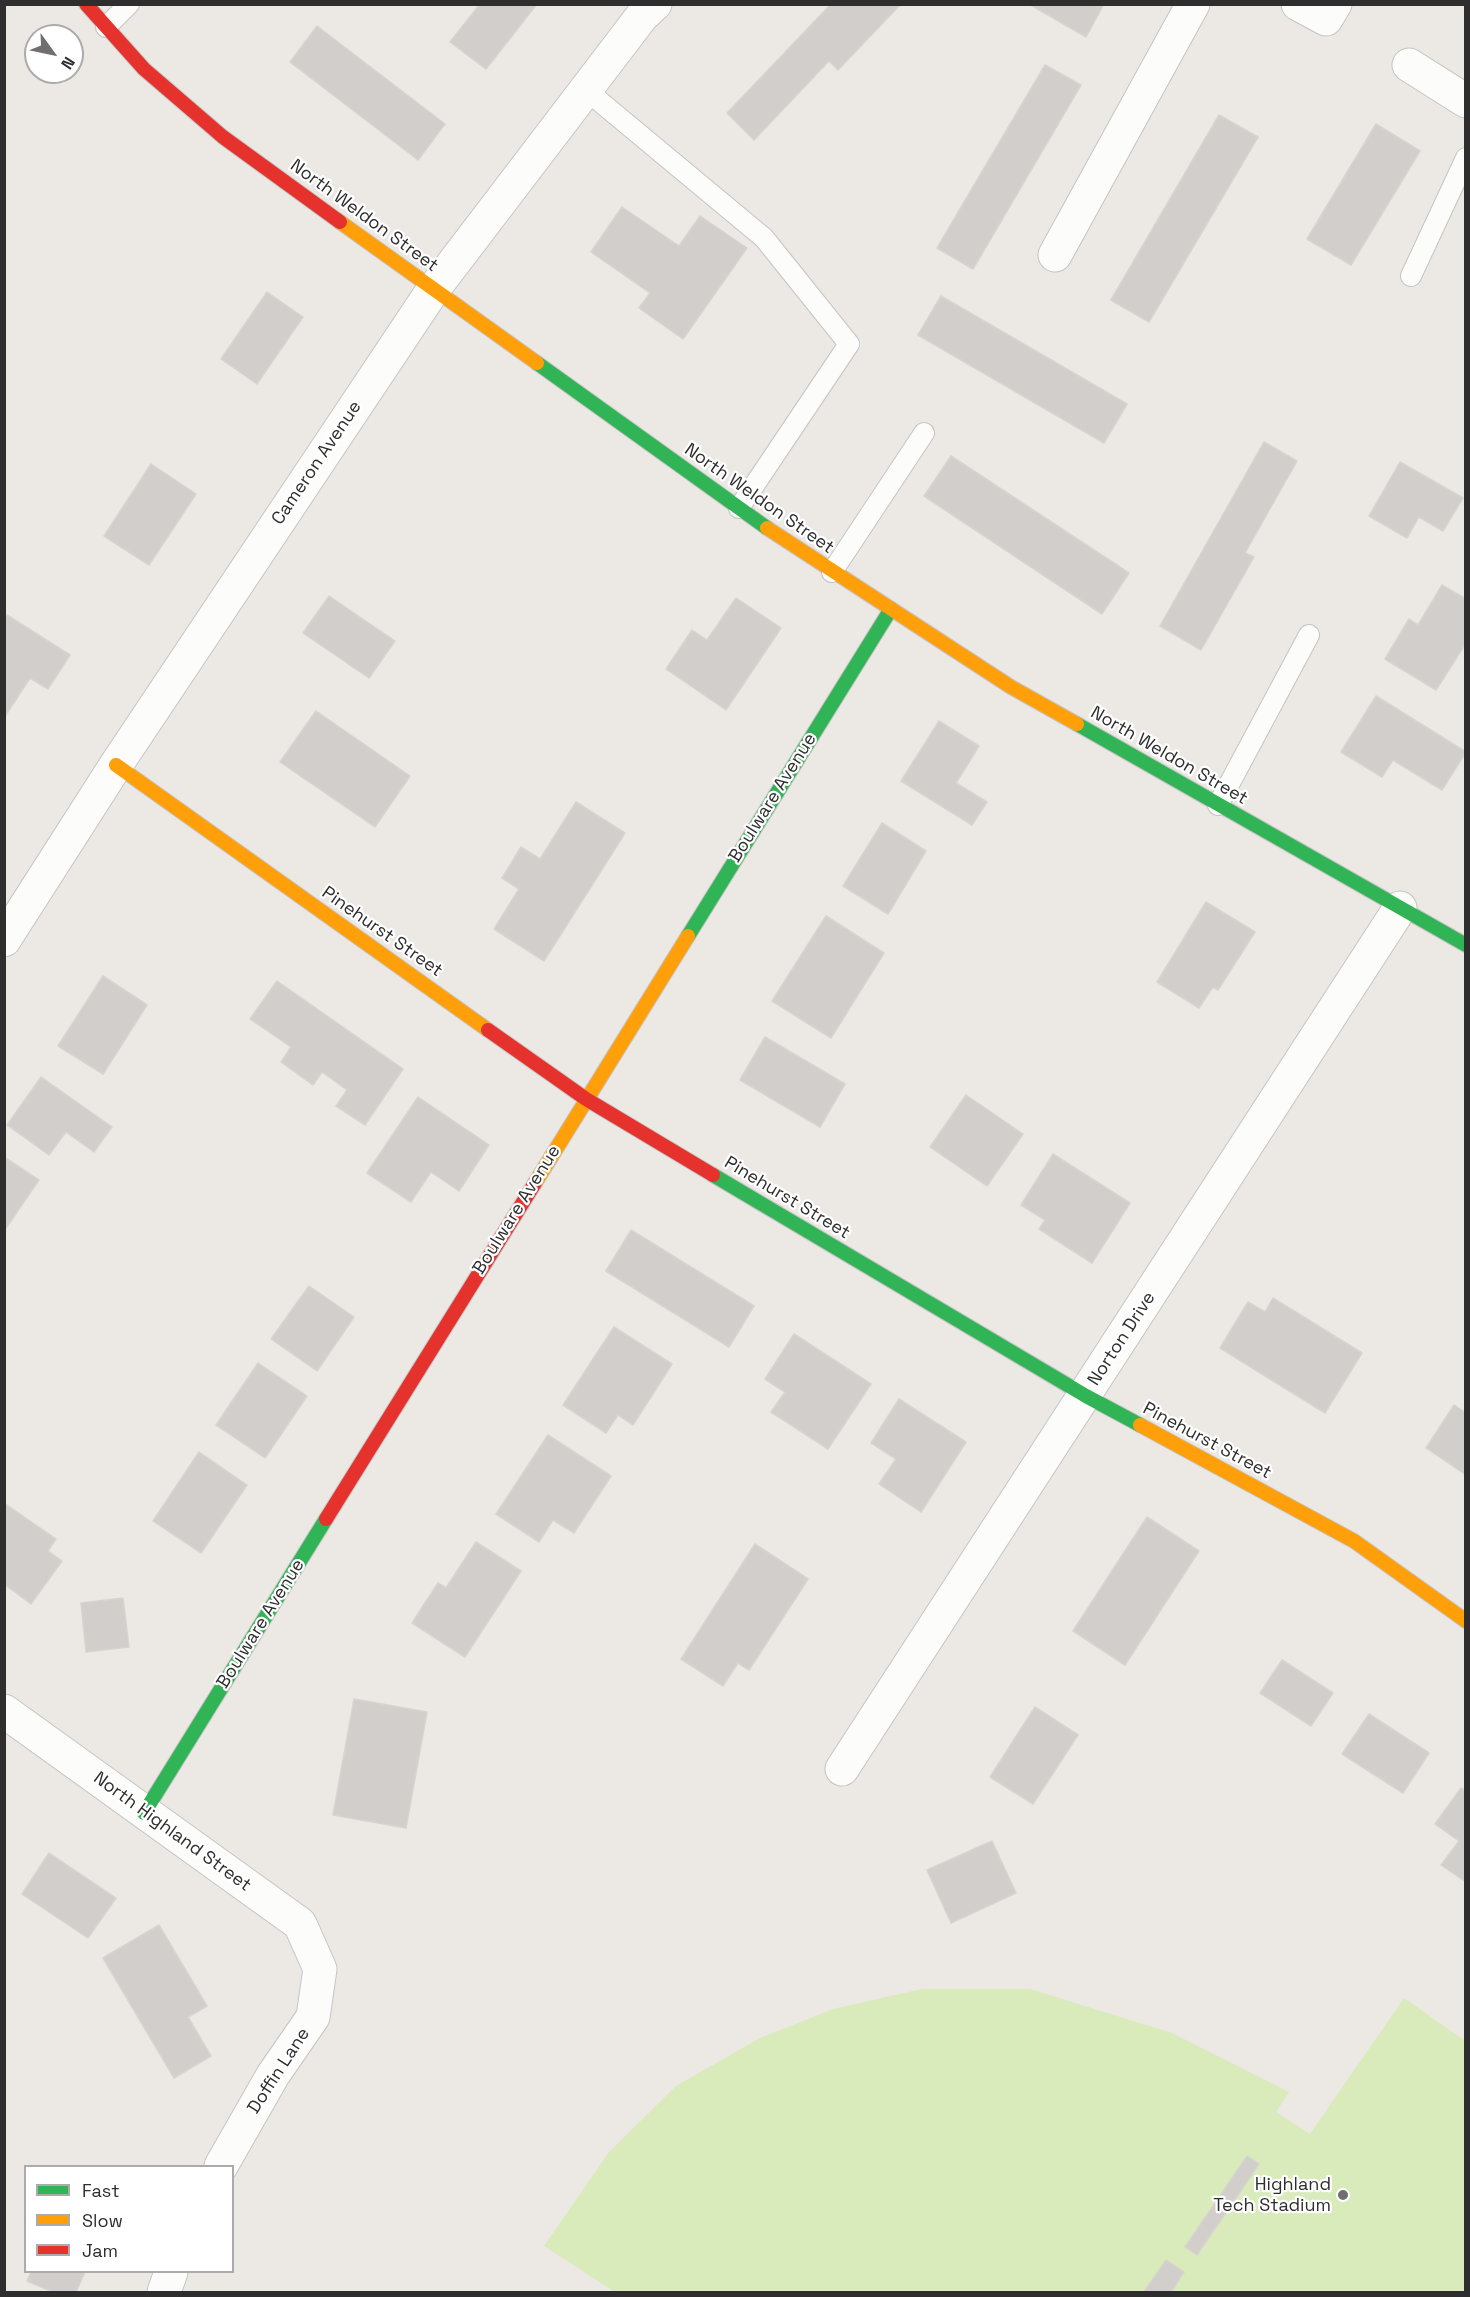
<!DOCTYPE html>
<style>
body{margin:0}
#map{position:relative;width:1470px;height:2297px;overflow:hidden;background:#ece8e4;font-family:"Space Grotesk",sans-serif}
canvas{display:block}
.frame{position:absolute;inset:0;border:6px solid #2e2e2e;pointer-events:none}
.legend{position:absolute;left:24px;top:2165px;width:210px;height:108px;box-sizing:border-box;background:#fff;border:2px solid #ababab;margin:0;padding:8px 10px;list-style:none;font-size:18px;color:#2e2e2e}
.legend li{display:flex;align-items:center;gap:12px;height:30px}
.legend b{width:30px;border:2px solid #ababab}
.north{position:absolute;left:24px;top:24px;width:60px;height:60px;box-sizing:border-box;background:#fff;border:2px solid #ababab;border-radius:50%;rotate:123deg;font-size:16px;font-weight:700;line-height:24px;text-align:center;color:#2e2e2e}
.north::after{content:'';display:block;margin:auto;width:21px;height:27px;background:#706f6e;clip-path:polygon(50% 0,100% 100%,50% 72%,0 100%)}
</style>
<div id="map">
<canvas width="1470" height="2297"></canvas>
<div class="frame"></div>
<ul class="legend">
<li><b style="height:8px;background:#30b455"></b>Fast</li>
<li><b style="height:8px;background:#ff9f0a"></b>Slow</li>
<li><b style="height:8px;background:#e5322d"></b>Jam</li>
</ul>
<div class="north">N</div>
</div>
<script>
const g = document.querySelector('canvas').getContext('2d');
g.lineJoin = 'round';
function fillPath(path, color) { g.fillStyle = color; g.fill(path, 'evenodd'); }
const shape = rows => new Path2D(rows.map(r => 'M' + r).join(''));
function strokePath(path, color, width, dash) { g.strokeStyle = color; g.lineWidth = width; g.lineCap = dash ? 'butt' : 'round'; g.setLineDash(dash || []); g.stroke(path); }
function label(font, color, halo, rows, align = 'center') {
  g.font = font + ' "Space Grotesk",sans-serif'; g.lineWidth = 4.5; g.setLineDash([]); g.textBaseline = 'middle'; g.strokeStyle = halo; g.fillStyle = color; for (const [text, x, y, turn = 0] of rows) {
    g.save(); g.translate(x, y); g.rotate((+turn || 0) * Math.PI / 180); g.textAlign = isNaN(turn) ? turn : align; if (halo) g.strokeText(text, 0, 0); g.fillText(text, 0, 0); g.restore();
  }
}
fillPath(shape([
 [922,1989,1030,1989,1172,2033,1289,2092,1276,2112,1310,2134,1404,1998,1465,2041,1465,2292,615,2292,544,2246,609,2152,676,2086,760,2038,833,2009]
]), '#d9eabb');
const building = shape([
 [480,4,537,4,486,69,450,42,480,4],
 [831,4,901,4,838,70,829,61,754,140,727,113,831,4],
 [1029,4,1104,4,1086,37,1029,4],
 [317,26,445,124,418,160,290,62,317,26],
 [1045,65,1081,85,973,269,937,248,1045,65],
 [1219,115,1258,137,1149,322,1111,300,1219,115],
 [1376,124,1420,151,1351,265,1307,239,1376,124],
 [622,207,679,246,700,216,747,248,683,339,639,308,650,293,591,252,622,207],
 [267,292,303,317,257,384,221,359,267,292],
 [941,296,1127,404,1104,443,918,335,941,296],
 [1264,442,1297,461,1245,553,1254,557,1201,650,1160,626,1264,442],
 [951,456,1129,573,1102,614,924,496,951,456],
 [1400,462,1463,498,1443,531,1419,517,1407,538,1369,516,1400,462],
 [151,464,196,494,149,565,104,536,151,464],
 [1442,585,1466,599,1466,643,1436,690,1385,659,1409,619,1418,625,1442,585],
 [329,596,395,641,369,678,303,633,329,596],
 [736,598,781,628,726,710,666,669,692,630,707,640,736,598],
 [7,615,70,655,48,689,30,678,4,718,4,619,7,615],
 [1376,696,1466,752,1442,790,1393,760,1382,777,1341,752,1376,696],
 [316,711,410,776,375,827,280,762,316,711],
 [939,721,979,746,956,783,987,802,972,825,901,781,939,721],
 [576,802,625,833,544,961,494,929,519,889,502,878,521,847,540,859,576,802],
 [882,823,926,851,888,914,843,886,882,823],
 [1206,902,1255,932,1218,990,1213,987,1199,1008,1157,982,1206,902],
 [826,916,884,953,831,1038,772,1001,826,916],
 [103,976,147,1005,103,1074,58,1046,103,976],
 [277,981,403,1069,365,1125,336,1106,347,1090,322,1072,313,1085,281,1062,291,1047,250,1019,277,981],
 [765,1037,845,1084,820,1127,740,1080,765,1037],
 [41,1077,112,1127,94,1152,66,1132,49,1155,7,1125,41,1077],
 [966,1095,1023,1134,987,1186,930,1147,966,1095],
 [418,1097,489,1145,459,1191,431,1172,411,1202,367,1173,418,1097],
 [1053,1154,1130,1203,1092,1263,1039,1229,1045,1220,1021,1205,1053,1154],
 [4,1157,39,1180,4,1231,4,1157],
 [631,1230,754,1306,729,1347,606,1271,631,1230],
 [309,1286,354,1317,317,1371,271,1339,309,1286],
 [1273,1298,1362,1353,1325,1413,1220,1348,1248,1302,1265,1312,1273,1298],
 [614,1327,672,1364,633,1425,618,1415,606,1433,563,1405,614,1327],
 [794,1334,871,1384,828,1449,771,1412,785,1392,765,1379,794,1334],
 [258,1363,307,1396,265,1458,216,1425,258,1363],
 [899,1399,966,1442,921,1512,879,1484,896,1459,871,1443,899,1399],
 [1454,1405,1466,1413,1466,1475,1426,1448,1454,1405],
 [548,1435,611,1476,574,1533,553,1520,539,1542,496,1514,548,1435],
 [199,1452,247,1485,201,1553,153,1521,199,1452],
 [4,1503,56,1539,48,1551,62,1561,31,1604,4,1584,4,1503],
 [1147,1517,1199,1551,1125,1665,1073,1631,1147,1517],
 [476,1542,521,1571,465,1657,412,1623,438,1583,446,1588,476,1542],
 [755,1544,808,1579,749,1670,738,1663,723,1686,681,1659,755,1544],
 [123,1598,129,1647,86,1652,81,1603,123,1598],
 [1282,1660,1333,1693,1311,1726,1260,1693,1282,1660],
 [354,1699,427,1712,406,1828,333,1815,354,1699],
 [1035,1707,1078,1735,1033,1804,990,1777,1035,1707],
 [1369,1714,1429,1753,1403,1793,1342,1754,1369,1714],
 [1461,1788,1466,1791,1466,1882,1441,1865,1459,1841,1435,1824,1461,1788],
 [992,1841,1016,1893,951,1923,927,1870,992,1841],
 [49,1853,116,1898,88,1938,22,1894,49,1853],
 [159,1925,207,2006,188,2017,211,2056,174,2078,103,1958,159,1925],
 [1247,2156,1259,2164,1197,2255,1185,2247,1247,2156],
 [1166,2260,1184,2272,1171,2292,1144,2292,1166,2260],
 [31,2272,85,2272,76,2292,53,2292,27,2281,31,2272]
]);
fillPath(building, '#d1cecb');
strokePath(building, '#d7d4d0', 1.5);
const lane = shape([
 [106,27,129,4],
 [586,90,764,238,849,344,739,508],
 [1411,276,1466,158],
 [832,572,924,433],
 [1218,805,1309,635]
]);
const street = shape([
 [1298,4,1326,19,1335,4],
 [1409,65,1466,101],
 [1055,255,1193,4],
 [4,940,116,765,433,290,642,16,655,4],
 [4,1711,300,1924,320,1969,313,2017,273,2075,221,2166],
 [842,1769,1400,908],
 [164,2292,171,2272]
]);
const fast = shape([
 [537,363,767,528],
 [1077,724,1466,945],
 [688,936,891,609],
 [713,1175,1086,1396,1140,1425],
 [144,1813,326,1519]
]);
const slow = shape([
 [340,222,537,363],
 [767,528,1011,687,1077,724],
 [116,765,488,1030],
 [535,1183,688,936],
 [1140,1425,1354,1541,1466,1621]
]);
const jam = shape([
 [86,4,144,69,223,137,340,222],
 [488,1030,586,1099,713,1175],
 [326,1519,535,1183]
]);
strokePath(lane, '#c5c4c5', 22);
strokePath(street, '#c5c4c5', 35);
strokePath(fast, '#c5c4c5', 16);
strokePath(slow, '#c5c4c5', 16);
strokePath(jam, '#c5c4c5', 16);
strokePath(lane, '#fcfcfb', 20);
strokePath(street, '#fcfcfb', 33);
strokePath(fast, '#30b455', 14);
strokePath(slow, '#ff9f0a', 14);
strokePath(jam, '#e5322d', 14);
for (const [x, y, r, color] of [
 [1343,2195,6,"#706f6e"]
]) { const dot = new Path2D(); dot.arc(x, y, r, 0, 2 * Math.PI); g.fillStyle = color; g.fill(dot); strokePath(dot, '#fff', 2); }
label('18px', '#2e2e2e', '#fff', [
 ["North Weldon Street",364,216,36],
 ["Cameron Avenue",317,463,-56],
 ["North Weldon Street",759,499,35],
 ["North Weldon Street",1169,756,30],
 ["Boulware Avenue",773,798,-58],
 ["Pinehurst Street",382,932,35],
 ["Pinehurst Street",787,1198,31],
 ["Boulware Avenue",517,1210,-58],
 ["Norton Drive",1122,1339,-57],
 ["Pinehurst Street",1207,1441,28],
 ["Boulware Avenue",261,1624,-58],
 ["North Highland Street",172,1832,36],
 ["Doffin Lane",279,2071,-57]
]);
label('18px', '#2e2e2e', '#fff', [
 ["Highland",1331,2185],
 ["Tech Stadium",1331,2206]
], 'right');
</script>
